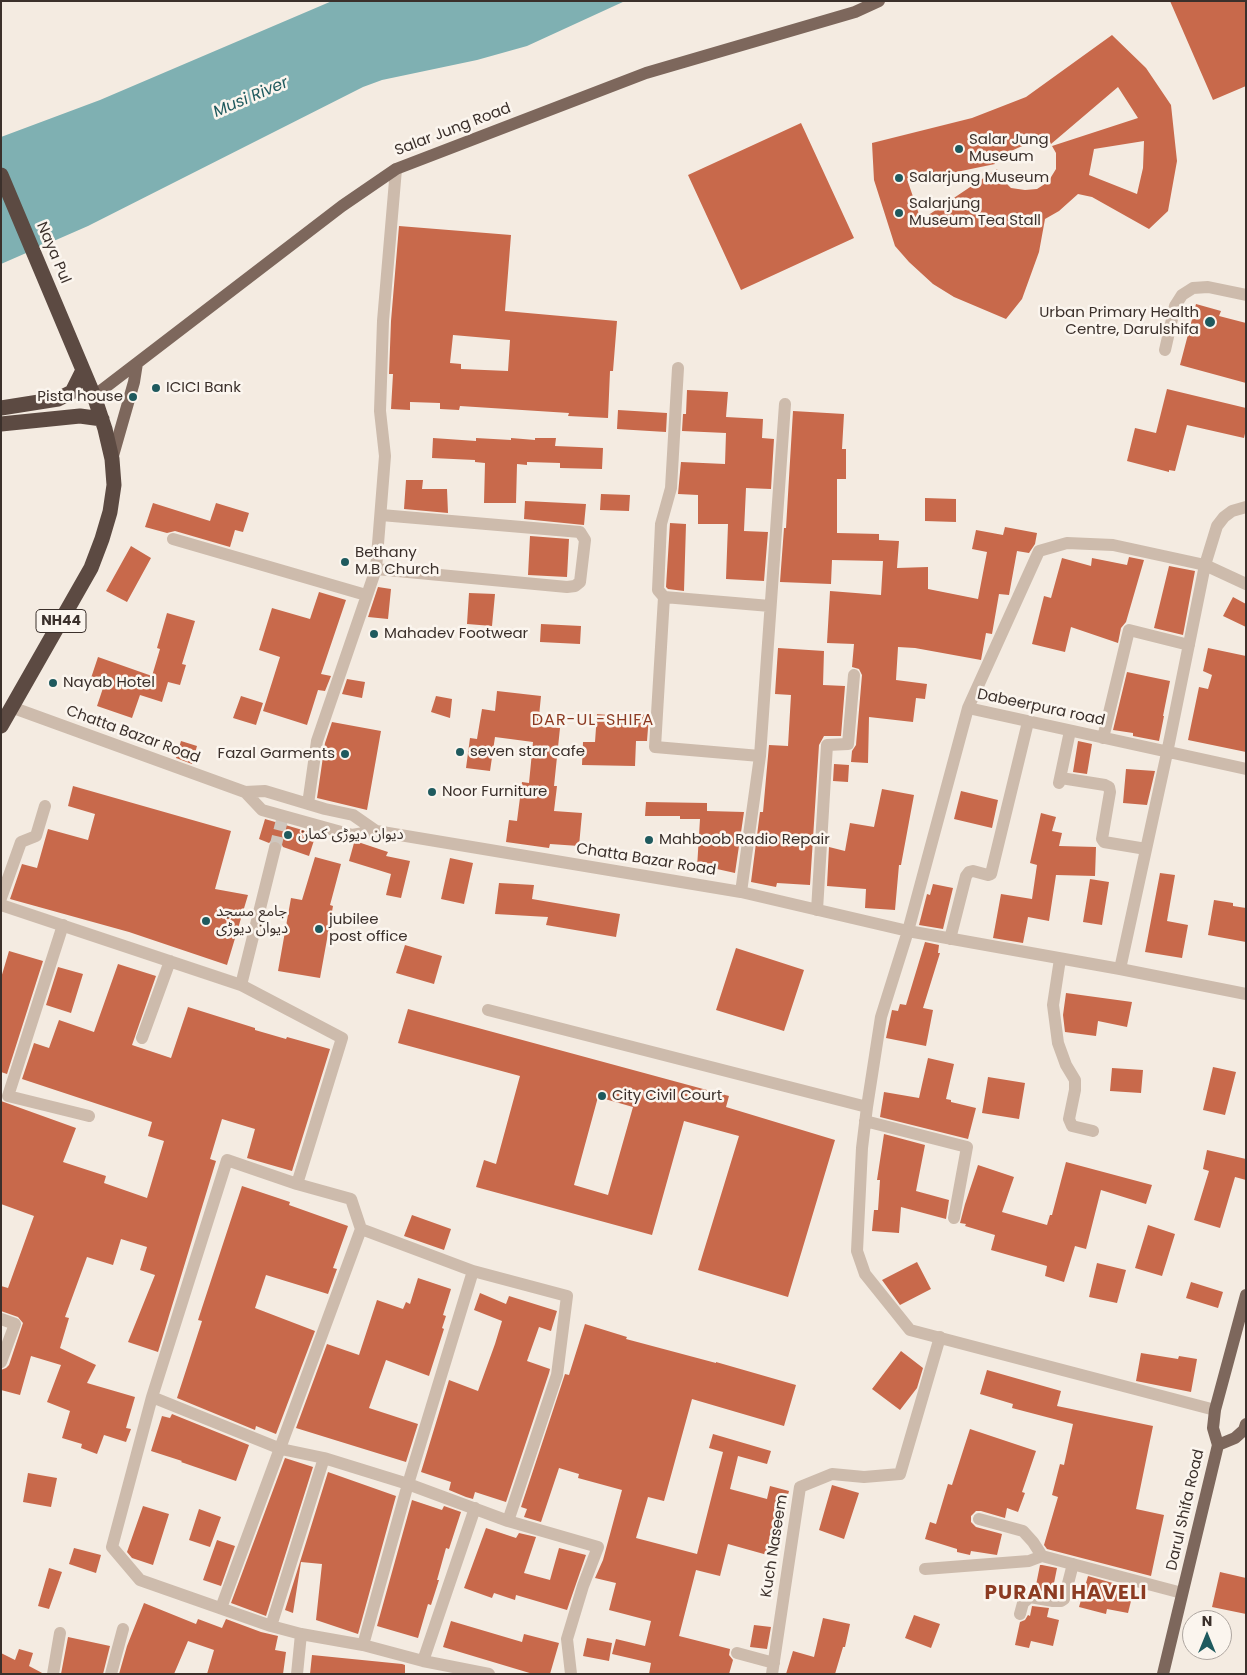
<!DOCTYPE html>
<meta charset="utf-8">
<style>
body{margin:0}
#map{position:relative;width:1247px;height:1675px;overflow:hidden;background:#f4ebe1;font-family:Poppins,sans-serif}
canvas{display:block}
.frame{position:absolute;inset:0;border:2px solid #3b302b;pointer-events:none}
.north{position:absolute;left:1182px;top:1610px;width:50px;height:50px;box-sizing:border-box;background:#fbf5ee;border:1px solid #aea6a0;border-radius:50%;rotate:0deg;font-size:14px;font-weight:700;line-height:20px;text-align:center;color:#3b302b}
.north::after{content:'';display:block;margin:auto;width:18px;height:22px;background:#1f5a5e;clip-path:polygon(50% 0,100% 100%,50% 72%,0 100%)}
</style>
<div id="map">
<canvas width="1247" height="1675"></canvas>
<div class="frame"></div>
<div class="north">N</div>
</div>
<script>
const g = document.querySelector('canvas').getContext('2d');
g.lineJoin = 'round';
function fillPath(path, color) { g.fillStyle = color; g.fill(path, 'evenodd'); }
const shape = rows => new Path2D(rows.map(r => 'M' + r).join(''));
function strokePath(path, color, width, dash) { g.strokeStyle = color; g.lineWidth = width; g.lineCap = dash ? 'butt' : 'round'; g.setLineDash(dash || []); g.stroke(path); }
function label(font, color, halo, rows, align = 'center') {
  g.font = font + ' Poppins,"Noto Sans Arabic",sans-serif'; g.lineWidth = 5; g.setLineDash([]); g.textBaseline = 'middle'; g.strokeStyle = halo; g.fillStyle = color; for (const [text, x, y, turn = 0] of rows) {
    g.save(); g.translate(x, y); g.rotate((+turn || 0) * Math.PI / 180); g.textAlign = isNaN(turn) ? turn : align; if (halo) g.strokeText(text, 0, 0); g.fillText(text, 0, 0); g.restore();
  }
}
fillPath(shape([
 [332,1,625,1,527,46,477,60,382,80,363,87,88,226,1,264,1,137,100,100]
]), '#7fb0b2');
fillPath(shape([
 [1170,1,1246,1,1246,86,1213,100],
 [1112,35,1146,68,1171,105,1177,161,1168,211,1149,229,1092,197,1078,194,1059,211,1045,219,1039,252,1022,299,1006,319,954,297,933,284,909,262,895,246,874,180,872,143,972,118,1026,97],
 [1118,87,1138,118,1052,146,1056,153,1056,169,1048,182,1037,189,1025,190,1011,188,1000,177,997,169,921,220,908,182,995,164,993,159,1047,135,1051,144],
 [1144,141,1143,168,1137,194,1089,175,1094,149],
 [801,123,854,238,741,290,688,175],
 [399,226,511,235,505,311,617,321,613,371,610,371,608,418,568,416,569,413,460,406,459,410,440,409,440,403,410,402,410,410,391,409,393,374,389,374,391,321],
 [453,335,510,340,508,371,461,369,461,364,450,363],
 [1196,304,1221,311,1219,316,1246,323,1246,383,1180,365],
 [1167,389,1246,408,1246,429,1244,438,1187,425,1175,471,1169,470,1169,472,1127,461,1135,428,1156,433],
 [687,390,728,392,726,417,763,419,762,438,774,439,771,489,746,488,744,531,768,532,764,581,726,579,728,524,698,524,698,495,678,494,681,462,725,464,726,433,682,431,683,414,686,414],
 [618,410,667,413,666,432,617,429],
 [793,411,844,414,842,449,846,449,846,479,837,479,837,533,879,534,879,540,899,541,897,568,928,567,928,589,978,599,987,552,972,549,976,530,1003,535,1005,527,1037,533,1035,544,1029,553,1017,551,1009,595,999,594,992,634,986,633,981,660,915,648,898,647,896,680,927,684,925,699,916,698,913,722,869,717,868,763,851,762,852,751,856,745,862,675,859,669,852,667,854,644,827,643,830,591,881,595,883,561,832,560,831,584,780,582,784,528,786,528],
 [433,438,476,441,476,438,511,440,511,438,535,440,535,438,556,438,555,446,603,448,602,469,560,468,560,463,527,462,527,465,517,464,516,503,484,503,485,463,475,462,475,460,432,458],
 [406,480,423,480,422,489,447,489,448,513,404,509],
 [601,494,630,495,629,511,600,510],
 [925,498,956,499,956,522,925,521],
 [525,501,586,504,584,525,524,519],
 [153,503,210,521,216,503,249,513,243,532,235,530,230,547,175,531,167,533,145,527],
 [670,523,686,524,684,591,668,589,666,587],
 [530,536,569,539,567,577,528,575],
 [131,546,151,558,127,602,106,591],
 [1129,557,1144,560,1126,622,1121,628,1118,643,1071,627,1065,652,1032,644,1044,596,1051,598,1062,558,1091,566,1092,558,1127,565],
 [1169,566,1195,571,1183,635,1154,628],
 [378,587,391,589,388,619,368,617],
 [319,592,346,600,321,674,331,676,325,691,318,690,307,725,263,711,280,657,259,650,272,608,310,619],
 [469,593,495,594,492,626,467,624],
 [1233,597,1246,604,1246,627,1223,616],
 [167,613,195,621,182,664,186,665,180,685,168,682,162,702,140,695,132,718,97,706,105,682,91,678,98,657,152,676,160,649,157,648],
 [541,624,581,626,580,644,540,642],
 [778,648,824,651,823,685,845,686,841,736,824,736,819,745,810,885,777,883,776,887,751,882,760,812,763,812,769,745,788,746,791,695,775,694],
 [1208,648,1246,656,1246,752,1188,740,1199,687,1208,689,1212,675,1203,671],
 [1127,672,1170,681,1163,716,1164,716,1159,741,1133,736,1133,733,1113,730],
 [347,679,365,682,362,698,342,694],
 [497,691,541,696,538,726,560,728,554,786,557,786,554,811,582,813,579,846,550,844,549,848,506,842,509,820,517,821,522,782,529,783,533,742,495,737,490,771,466,768,470,738,477,739,482,709,495,711],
 [241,696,263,703,256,725,233,718],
 [436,696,452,699,450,718,431,712],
 [597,714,631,717,631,714,649,715,647,741,636,741,635,766,582,765,583,742,595,742],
 [332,722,381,731,367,810,317,798,325,743],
 [181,741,197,746,192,764,176,758],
 [1078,741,1092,744,1087,774,1073,772],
 [834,764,849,765,848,782,833,781],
 [1126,769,1155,771,1147,805,1123,803],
 [73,786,231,831,215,889,248,895,227,965,129,932,10,899,22,864,37,868,48,829,88,840,95,814,68,806],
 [882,789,914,795,901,865,899,865,895,910,865,908,866,889,827,886,829,847,845,851,850,823,874,827],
 [961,791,998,800,992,828,954,819],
 [646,802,707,803,707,811,744,812,735,873,717,869,697,868,700,819,680,819,680,816,645,816],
 [1041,813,1056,817,1052,831,1062,833,1059,846,1096,847,1095,876,1056,875,1049,921,1028,917,1023,943,993,938,1001,894,1032,899,1037,865,1030,863],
 [265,819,316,834,309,856,283,847,281,843,277,840,272,840,269,843,259,839],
 [358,842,388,852,386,856,410,861,401,898,386,895,391,874,349,861,354,843],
 [315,857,341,864,330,905,333,906,320,978,278,971,291,898,302,900],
 [450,858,473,863,464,904,441,899],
 [1160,873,1175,875,1167,921,1188,925,1182,958,1145,952],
 [1090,879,1109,882,1102,925,1083,922],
 [499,883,534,885,532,899,620,914,616,937,546,925,548,917,495,914],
 [933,884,953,888,943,929,919,925,927,894,930,895],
 [1214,900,1233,903,1233,906,1246,908,1246,942,1208,935],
 [925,942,939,945,938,953,940,953,923,1008,933,1010,926,1046,886,1038,892,1010,898,1011,900,1004,906,1005],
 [405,945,442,956,434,984,396,973],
 [736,948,804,970,784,1031,716,1010],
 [9,951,43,961,7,1074,1,1072,1,978],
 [118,964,156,976,132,1045,171,1058,188,1007,255,1028,255,1030,286,1039,287,1037,330,1049,292,1171,247,1158,255,1129,222,1119,210,1159,216,1161,158,1352,128,1342,155,1275,140,1270,147,1247,121,1239,113,1265,87,1257,65,1317,69,1318,60,1348,96,1365,87,1383,135,1397,126,1428,131,1429,126,1442,104,1435,97,1454,81,1448,82,1444,62,1438,70,1411,47,1402,61,1365,31,1356,20,1395,1,1390,1,1370,6,1368,9,1365,23,1323,18,1317,1,1311,1,1286,8,1288,34,1216,1,1204,1,1101,76,1128,63,1162,106,1176,104,1183,147,1198,164,1141,148,1136,152,1122,22,1079,34,1043,49,1048,59,1020,94,1032],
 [58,967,83,974,71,1013,46,1005],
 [1066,993,1132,1002,1127,1027,1098,1021,1096,1036,1065,1032,1063,1015],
 [408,1009,729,1096,726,1107,835,1140,788,1297,698,1270,739,1136,684,1121,652,1235,476,1187,484,1160,496,1164,520,1076,398,1043],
 [598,1097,633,1107,608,1195,574,1185],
 [928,1058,954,1064,946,1099,951,1100,951,1102,976,1108,968,1139,880,1117,884,1092,919,1098],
 [1213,1067,1236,1072,1225,1115,1203,1110],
 [1112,1068,1143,1070,1141,1093,1110,1091],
 [988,1077,1025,1083,1019,1119,982,1113],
 [884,1134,925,1145,916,1191,949,1200,946,1219,901,1207,899,1233,872,1231,874,1210,878,1210,880,1180,877,1180],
 [1207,1150,1246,1159,1246,1180,1235,1177,1220,1228,1194,1220,1209,1171,1203,1169],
 [1066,1162,1152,1185,1146,1204,1101,1190,1086,1249,1075,1246,1064,1282,1045,1276,1047,1266,991,1250,995,1235,965,1226,966,1224,960,1223,965,1204,978,1165,1014,1177,1002,1212,1047,1225,1050,1215,1052,1215],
 [242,1186,290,1202,289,1205,348,1226,333,1268,337,1269,328,1294,266,1275,255,1308,315,1331,276,1434,256,1426,255,1430,177,1398,202,1321,198,1320],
 [412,1215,451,1229,444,1250,404,1236],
 [1148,1225,1175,1234,1162,1276,1135,1268],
 [917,1262,931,1289,900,1305,882,1280],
 [1097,1263,1126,1270,1117,1303,1089,1297],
 [418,1278,451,1289,443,1315,446,1316,442,1328,444,1329,429,1376,386,1360,369,1408,418,1424,406,1462,296,1428,327,1344,359,1355,377,1300,403,1309,406,1302,410,1304],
 [1191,1282,1223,1292,1218,1308,1186,1298],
 [480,1293,506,1304,509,1296,557,1311,551,1331,539,1327,527,1361,550,1369,549,1373,506,1502,475,1492,473,1499,466,1497,449,1490,451,1482,421,1472,449,1380,478,1391,495,1344,502,1321,474,1310],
 [585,1324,627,1337,626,1339,716,1363,716,1362,796,1385,784,1426,692,1399,664,1501,648,1497,636,1538,697,1554,723,1452,709,1448,713,1434,771,1451,767,1464,738,1456,730,1489,767,1499,770,1486,789,1491,771,1556,728,1544,720,1576,696,1570,679,1636,730,1649,729,1655,733,1660,729,1674,649,1674,651,1663,612,1654,616,1639,645,1646,651,1621,609,1610,616,1583,595,1578,603,1560,622,1490,578,1478,579,1474,559,1468,541,1522,524,1517,527,1509,521,1507,565,1374,569,1375],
 [901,1351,923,1368,917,1388,900,1410,872,1389],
 [1141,1353,1178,1359,1179,1356,1197,1359,1191,1392,1136,1381],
 [987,1370,1061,1391,1057,1406,1153,1426,1136,1509,1164,1515,1151,1576,1047,1549,1044,1545,1058,1497,1052,1495,1060,1464,1064,1465,1073,1424,1012,1408,1013,1404,980,1394],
 [172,1414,249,1445,236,1481,181,1462,182,1461,151,1451,162,1416,170,1418],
 [970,1429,1036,1451,1022,1492,1025,1493,1018,1512,1007,1508,1005,1518,981,1511,976,1511,971,1516,971,1522,976,1527,1002,1534,997,1555,971,1551,970,1555,957,1552,957,1549,925,1539,930,1522,936,1524,948,1484,952,1485],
 [285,1458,313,1467,266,1616,231,1603],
 [328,1472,396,1496,358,1634,316,1620,322,1564,301,1562,293,1613,285,1610],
 [28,1473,57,1478,51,1507,23,1502],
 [832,1485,859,1493,844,1539,819,1530],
 [412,1500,442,1510,444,1506,461,1512,449,1549,446,1548,437,1580,439,1580,431,1605,428,1604,418,1638,377,1626],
 [143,1506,169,1514,153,1565,132,1558,127,1552],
 [199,1509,221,1517,210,1547,189,1540],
 [486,1528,516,1538,519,1533,536,1537,524,1573,550,1580,559,1548,586,1555,567,1610,516,1595,515,1600,494,1593,492,1598,464,1588],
 [217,1540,235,1546,221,1586,203,1580],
 [74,1548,101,1555,96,1573,69,1564],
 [1040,1565,1042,1565,1057,1568,1052,1593,1035,1590],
 [49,1568,62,1572,49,1609,38,1606],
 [1220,1572,1246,1578,1246,1614,1212,1607],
 [1088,1576,1134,1589,1128,1613,1107,1609,1106,1614,1079,1607],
 [144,1603,196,1624,198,1619,222,1628,226,1619,261,1632,278,1636,275,1650,286,1652,283,1674,207,1674,214,1650,188,1641,174,1674,119,1674,127,1646],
 [1032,1606,1049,1608,1047,1617,1059,1620,1053,1646,1031,1641,1029,1648,1015,1645,1020,1622,1025,1620,1028,1615,1030,1616],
 [914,1615,940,1624,931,1648,905,1638],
 [823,1618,850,1624,845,1647,843,1647,835,1674,786,1674,793,1651,814,1657],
 [451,1621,522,1642,524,1634,559,1643,550,1674,533,1674,443,1647],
 [754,1625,771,1627,767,1649,750,1647],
 [68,1637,110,1646,103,1674,61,1674],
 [587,1638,612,1643,609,1661,583,1656],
 [19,1649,33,1653,29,1666,44,1674,1,1674,1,1653,15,1660],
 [312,1655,402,1664,405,1665,405,1674,310,1674]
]), '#c8694b');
strokePath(shape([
 [275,848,283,816]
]), '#cfc6bd', 12, [12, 6]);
strokePath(shape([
 [1165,350,1175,306,1182,295,1193,288,1208,287,1246,295],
 [678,368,671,488,661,524,658,590,664,597,655,747,760,756],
 [173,539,366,595],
 [376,569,567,587,575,586,580,582,585,540,580,532,381,515],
 [664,597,770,606],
 [11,707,245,792,265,791,325,809,353,815,376,831],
 [968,708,1039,551,1067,543,1113,545,1205,565,1246,584],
 [1103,738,1129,630,1189,645],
 [1061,778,1105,785,1109,787,1110,792,1102,839,1104,842,1146,849],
 [1059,783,1070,731],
 [245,792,262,810,352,835,376,831,741,892,908,931,1120,969,1246,994],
 [308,804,317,741,376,569,385,456,380,411,383,321,396,169],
 [741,892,760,756,785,404],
 [1,898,21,842,36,836,45,806],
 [1,905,241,985,342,1038,297,1184],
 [817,910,827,745,848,744,854,675],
 [63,925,8,1096,89,1116],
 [950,939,966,876,969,872,973,871,988,875,991,874,1028,722],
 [1060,959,1053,1005,1058,1043,1066,1065,1075,1080,1075,1090,1069,1119,1072,1126,1093,1131],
 [1120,969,1167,753,1205,565,1217,526,1224,517,1232,511,1246,507],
 [241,985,275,848],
 [488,1010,867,1107],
 [142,1038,170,961],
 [865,1121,967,1147,954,1218],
 [1,1319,15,1324,1,1362],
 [152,1397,281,1449,324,1458,408,1484,508,1521,598,1547,583,1586,567,1639,571,1674],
 [1215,1410,910,1330,865,1274,857,1251,862,1148,867,1107,881,1017,908,931,968,708,1246,769],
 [979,1519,1023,1531,1033,1542,1042,1556],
 [925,1569,1029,1561,1042,1556,1182,1593],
 [221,1608,361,1229],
 [1020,1614,1023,1603,1030,1597,1053,1601,1061,1601,1064,1599,1073,1564],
 [271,1626,324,1458],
 [363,1645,408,1484,473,1271],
 [737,1653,774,1663],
 [423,1661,475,1508],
 [53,1674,60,1633],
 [111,1674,123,1629],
 [297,1674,301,1634],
 [489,1674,423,1661,363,1645,301,1634,271,1626,140,1580,112,1547,152,1397,227,1160,297,1184,351,1199,361,1229,473,1271,567,1296,557,1375,508,1521],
 [772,1674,800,1487,832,1474,864,1477,900,1474,940,1337]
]), '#cdbbac', 12);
strokePath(shape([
 [94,396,342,206,396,169,646,73,855,12,879,1],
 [112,459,134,382,137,363],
 [1218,1445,1235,1438,1244,1430,1246,1424],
 [1163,1674,1218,1445,1213,1428,1215,1410,1246,1295]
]), '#7d675c', 12);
strokePath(shape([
 [1,175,94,396,105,429,112,459,114,485,110,512,102,539,91,568,1,726],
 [1,408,58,399,72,392,83,370],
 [1,424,80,416,102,419]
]), '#5c4a42', 15);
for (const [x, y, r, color] of [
 [959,149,5,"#1f5a5e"],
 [899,178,5,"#1f5a5e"],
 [899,213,5,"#1f5a5e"],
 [1210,322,6,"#1f5a5e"],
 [156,388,5,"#1f5a5e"],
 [133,397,5,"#1f5a5e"],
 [345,562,5,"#1f5a5e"],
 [374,634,5,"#1f5a5e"],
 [53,683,5,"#1f5a5e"],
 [460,752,5,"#1f5a5e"],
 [345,754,5,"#1f5a5e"],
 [432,792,5,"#1f5a5e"],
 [288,835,5,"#1f5a5e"],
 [649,840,5,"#1f5a5e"],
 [206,921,5,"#1f5a5e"],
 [319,929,5,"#1f5a5e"],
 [602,1096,5,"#1f5a5e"]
]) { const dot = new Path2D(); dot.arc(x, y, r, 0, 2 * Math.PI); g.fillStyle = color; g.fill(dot); strokePath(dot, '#fbf5ee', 2); }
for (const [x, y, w] of [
 [61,621,50]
]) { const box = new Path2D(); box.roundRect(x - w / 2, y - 11.5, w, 23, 4); g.fillStyle = '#fbf5ee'; g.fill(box); strokePath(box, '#3b302b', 1); }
label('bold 14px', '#3b302b', null, [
 ["NH44",61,621]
]);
label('15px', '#3b302b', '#fbf5ee', [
 ["Salar Jung Road",453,130,-21],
 ["Naya Pul",53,253,67],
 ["Dabeerpura road",1041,708,12],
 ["Chatta Bazar Road",133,735,20],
 ["Chatta Bazar Road",646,860,9],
 ["Darul Shifa Road",1186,1510,-77],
 ["Kuch Naseem",775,1546,-81]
]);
label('15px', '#3b302b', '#fbf5ee', [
 ["Salar Jung",969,140],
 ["Museum",969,157],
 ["Salarjung Museum",909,178],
 ["Salarjung",909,204],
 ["Museum Tea Stall",909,221],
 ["Urban Primary Health",1199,313,"right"],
 ["Centre, Darulshifa",1199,330,"right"],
 ["ICICI Bank",166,388],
 ["Pista house",123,397,"right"],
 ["Bethany",355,553],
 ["M.B Church",355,570],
 ["Mahadev Footwear",384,634],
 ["Nayab Hotel",63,683],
 ["seven star cafe",470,752],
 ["Fazal Garments",335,754,"right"],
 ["Noor Furniture",442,792],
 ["دیوان دیوڑی کمان",298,835],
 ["Mahboob Radio Repair",659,840],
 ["جامع مسجد",216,912],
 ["دیوان دیوڑی",216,929],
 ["jubilee",329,920],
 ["post office",329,937],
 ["City Civil Court",612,1096]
], 'left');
label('italic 16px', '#1f5a5e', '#fbf5ee', [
 ["Musi River",251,98,-23]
]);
g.letterSpacing = '1px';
label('16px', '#8c3b22', '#fbf5ee', [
 ["DAR-UL-SHIFA",593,721]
]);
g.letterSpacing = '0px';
g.letterSpacing = '1px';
label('bold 20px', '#8c3b22', '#fbf5ee', [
 ["PURANI HAVELI",1066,1594]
]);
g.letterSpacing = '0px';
</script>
